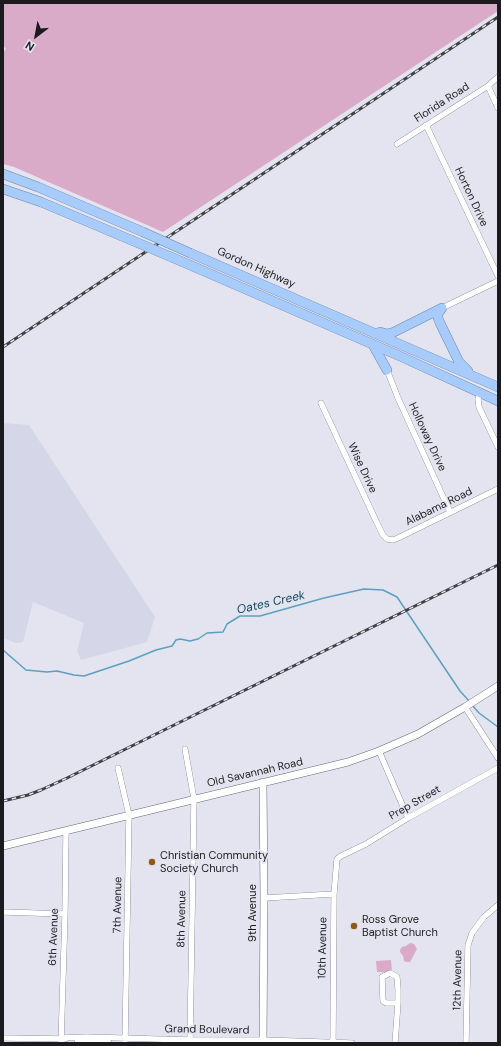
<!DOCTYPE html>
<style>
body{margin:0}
#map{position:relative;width:501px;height:1046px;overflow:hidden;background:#e3e4ef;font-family:"DM Sans",sans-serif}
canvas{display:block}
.frame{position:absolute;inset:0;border:4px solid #1b1b1f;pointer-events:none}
.north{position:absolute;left:16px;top:16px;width:40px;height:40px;-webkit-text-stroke:3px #e3e4ef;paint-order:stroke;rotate:212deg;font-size:11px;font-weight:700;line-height:16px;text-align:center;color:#1b1b1f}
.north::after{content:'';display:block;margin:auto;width:14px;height:18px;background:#1b1b1f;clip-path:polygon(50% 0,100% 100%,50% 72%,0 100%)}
</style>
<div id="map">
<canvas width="501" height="1046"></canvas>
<div class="frame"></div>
<div class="north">N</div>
</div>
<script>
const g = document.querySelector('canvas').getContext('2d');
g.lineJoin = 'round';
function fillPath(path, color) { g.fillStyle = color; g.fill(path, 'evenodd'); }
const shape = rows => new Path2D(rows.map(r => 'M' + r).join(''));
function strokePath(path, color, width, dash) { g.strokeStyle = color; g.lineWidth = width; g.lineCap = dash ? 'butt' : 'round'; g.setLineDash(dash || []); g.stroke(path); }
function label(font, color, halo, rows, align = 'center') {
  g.font = font + ' "DM Sans",sans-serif'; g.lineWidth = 3.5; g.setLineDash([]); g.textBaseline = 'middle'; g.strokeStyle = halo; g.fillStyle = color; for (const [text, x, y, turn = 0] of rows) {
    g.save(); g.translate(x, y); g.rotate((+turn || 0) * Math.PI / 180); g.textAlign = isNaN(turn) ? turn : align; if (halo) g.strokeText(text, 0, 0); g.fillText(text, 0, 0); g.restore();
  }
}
fillPath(shape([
 [3,423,29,425,155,617,147,642,81,660,77,651,84,623,33,602,23,642,16,643,3,638]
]), '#d5d6e8');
fillPath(shape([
 [3,3,498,3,498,11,163,232,14,167,3,164,3,52,6,49,3,45],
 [410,943,414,944,417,949,410,962,406,962,404,961,403,956,400,952,400,950,402,947,406,946],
 [391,960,392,972,377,972,376,961]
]), '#daabc9');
strokePath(shape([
 [3,650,26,670,47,672,57,671,74,675,84,676,129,661,156,650,172,646,176,640,180,639,190,641,198,639,207,633,223,632,227,624,240,616,260,616,324,598,364,589,383,590,397,597,460,691,470,702],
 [472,705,479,713,498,727]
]), '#5ba1bf', 1.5);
const minor = shape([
 [488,86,498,108],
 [426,125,498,276],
 [397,144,488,86,498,77],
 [442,308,498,281],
 [387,370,398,398,450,512],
 [480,393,478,399,479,407,498,447],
 [321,403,377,523,383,535,387,539,393,540,398,538,498,489],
 [465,707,498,758],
 [185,749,194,799,190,1043],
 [379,751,408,818],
 [118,768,129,815,125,1043],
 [264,898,334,894],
 [3,912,65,914],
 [3,1038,65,1039],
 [61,1038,86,1037,190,1040,263,1040,352,1043],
 [77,1040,109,1043],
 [61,1043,65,914,66,831],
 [333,1043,334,894,337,859,341,856,366,844,408,818,498,768],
 [395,1043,398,1003,398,989,397,977,390,973,382,977,383,1001,386,1003,398,1003],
 [466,1043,468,945,472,933,484,917,498,905]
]);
const tertiary = shape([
 [263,782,264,898,263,1043],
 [3,846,348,762,379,751,418,734,465,707,498,686]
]);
const trunk = shape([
 [3,174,38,187,143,232],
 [3,189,41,202,131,240],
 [190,253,498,387],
 [183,262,402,357,498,401],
 [442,308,438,314,438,318,440,323,459,362,468,371],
 [380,332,387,334,392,333,442,308],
 [373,345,387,370]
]);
strokePath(minor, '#686872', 6);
strokePath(tertiary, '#686872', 8);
strokePath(trunk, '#6885ad', 10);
strokePath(minor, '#fff', 5.5);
strokePath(tertiary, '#fff', 7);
strokePath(trunk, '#a7cbfb', 9);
const rail = shape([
 [3,347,498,17],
 [3,801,28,795,41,790,67,778,498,565]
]);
strokePath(rail, '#404045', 3);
strokePath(rail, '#e3e4ef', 1.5, [4.5]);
const trunkBridge = shape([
 [143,232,190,253],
 [131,240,183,262]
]);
strokePath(trunkBridge, '#6885ad', 10, []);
strokePath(trunkBridge, '#a7cbfb', 9);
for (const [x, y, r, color] of [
 [152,862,4,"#925913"],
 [354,926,4,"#925913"]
]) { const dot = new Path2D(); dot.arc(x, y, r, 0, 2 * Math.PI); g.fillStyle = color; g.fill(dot); strokePath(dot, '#e3e4ef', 1.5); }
label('11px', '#1b1b1f', '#e3e4ef', [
 ["Florida Road",442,103,-33],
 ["Horton Drive",471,197,65],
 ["Gordon Highway",256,268,24],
 ["Holloway Drive",427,437,65],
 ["Wise Drive",362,468,65],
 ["Alabama Road",439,507,-26],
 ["Old Savannah Road",255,773,-13],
 ["Prep Street",415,803,-30],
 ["7th Avenue",118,905,-89],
 ["9th Avenue",253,913,-90],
 ["8th Avenue",182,919,-89],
 ["6th Avenue",54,937,-88],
 ["10th Avenue",323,948,-89],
 ["12th Avenue",458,980,-89],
 ["Grand Boulevard",207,1030,1]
]);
label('11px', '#1b1b1f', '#e3e4ef', [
 ["Christian Community",160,856],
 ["Society Church",160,869],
 ["Ross Grove",362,920],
 ["Baptist Church",362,933]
], 'left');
label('italic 12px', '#0c495e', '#e3e4ef', [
 ["Oates Creek",271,603,-13]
]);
</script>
